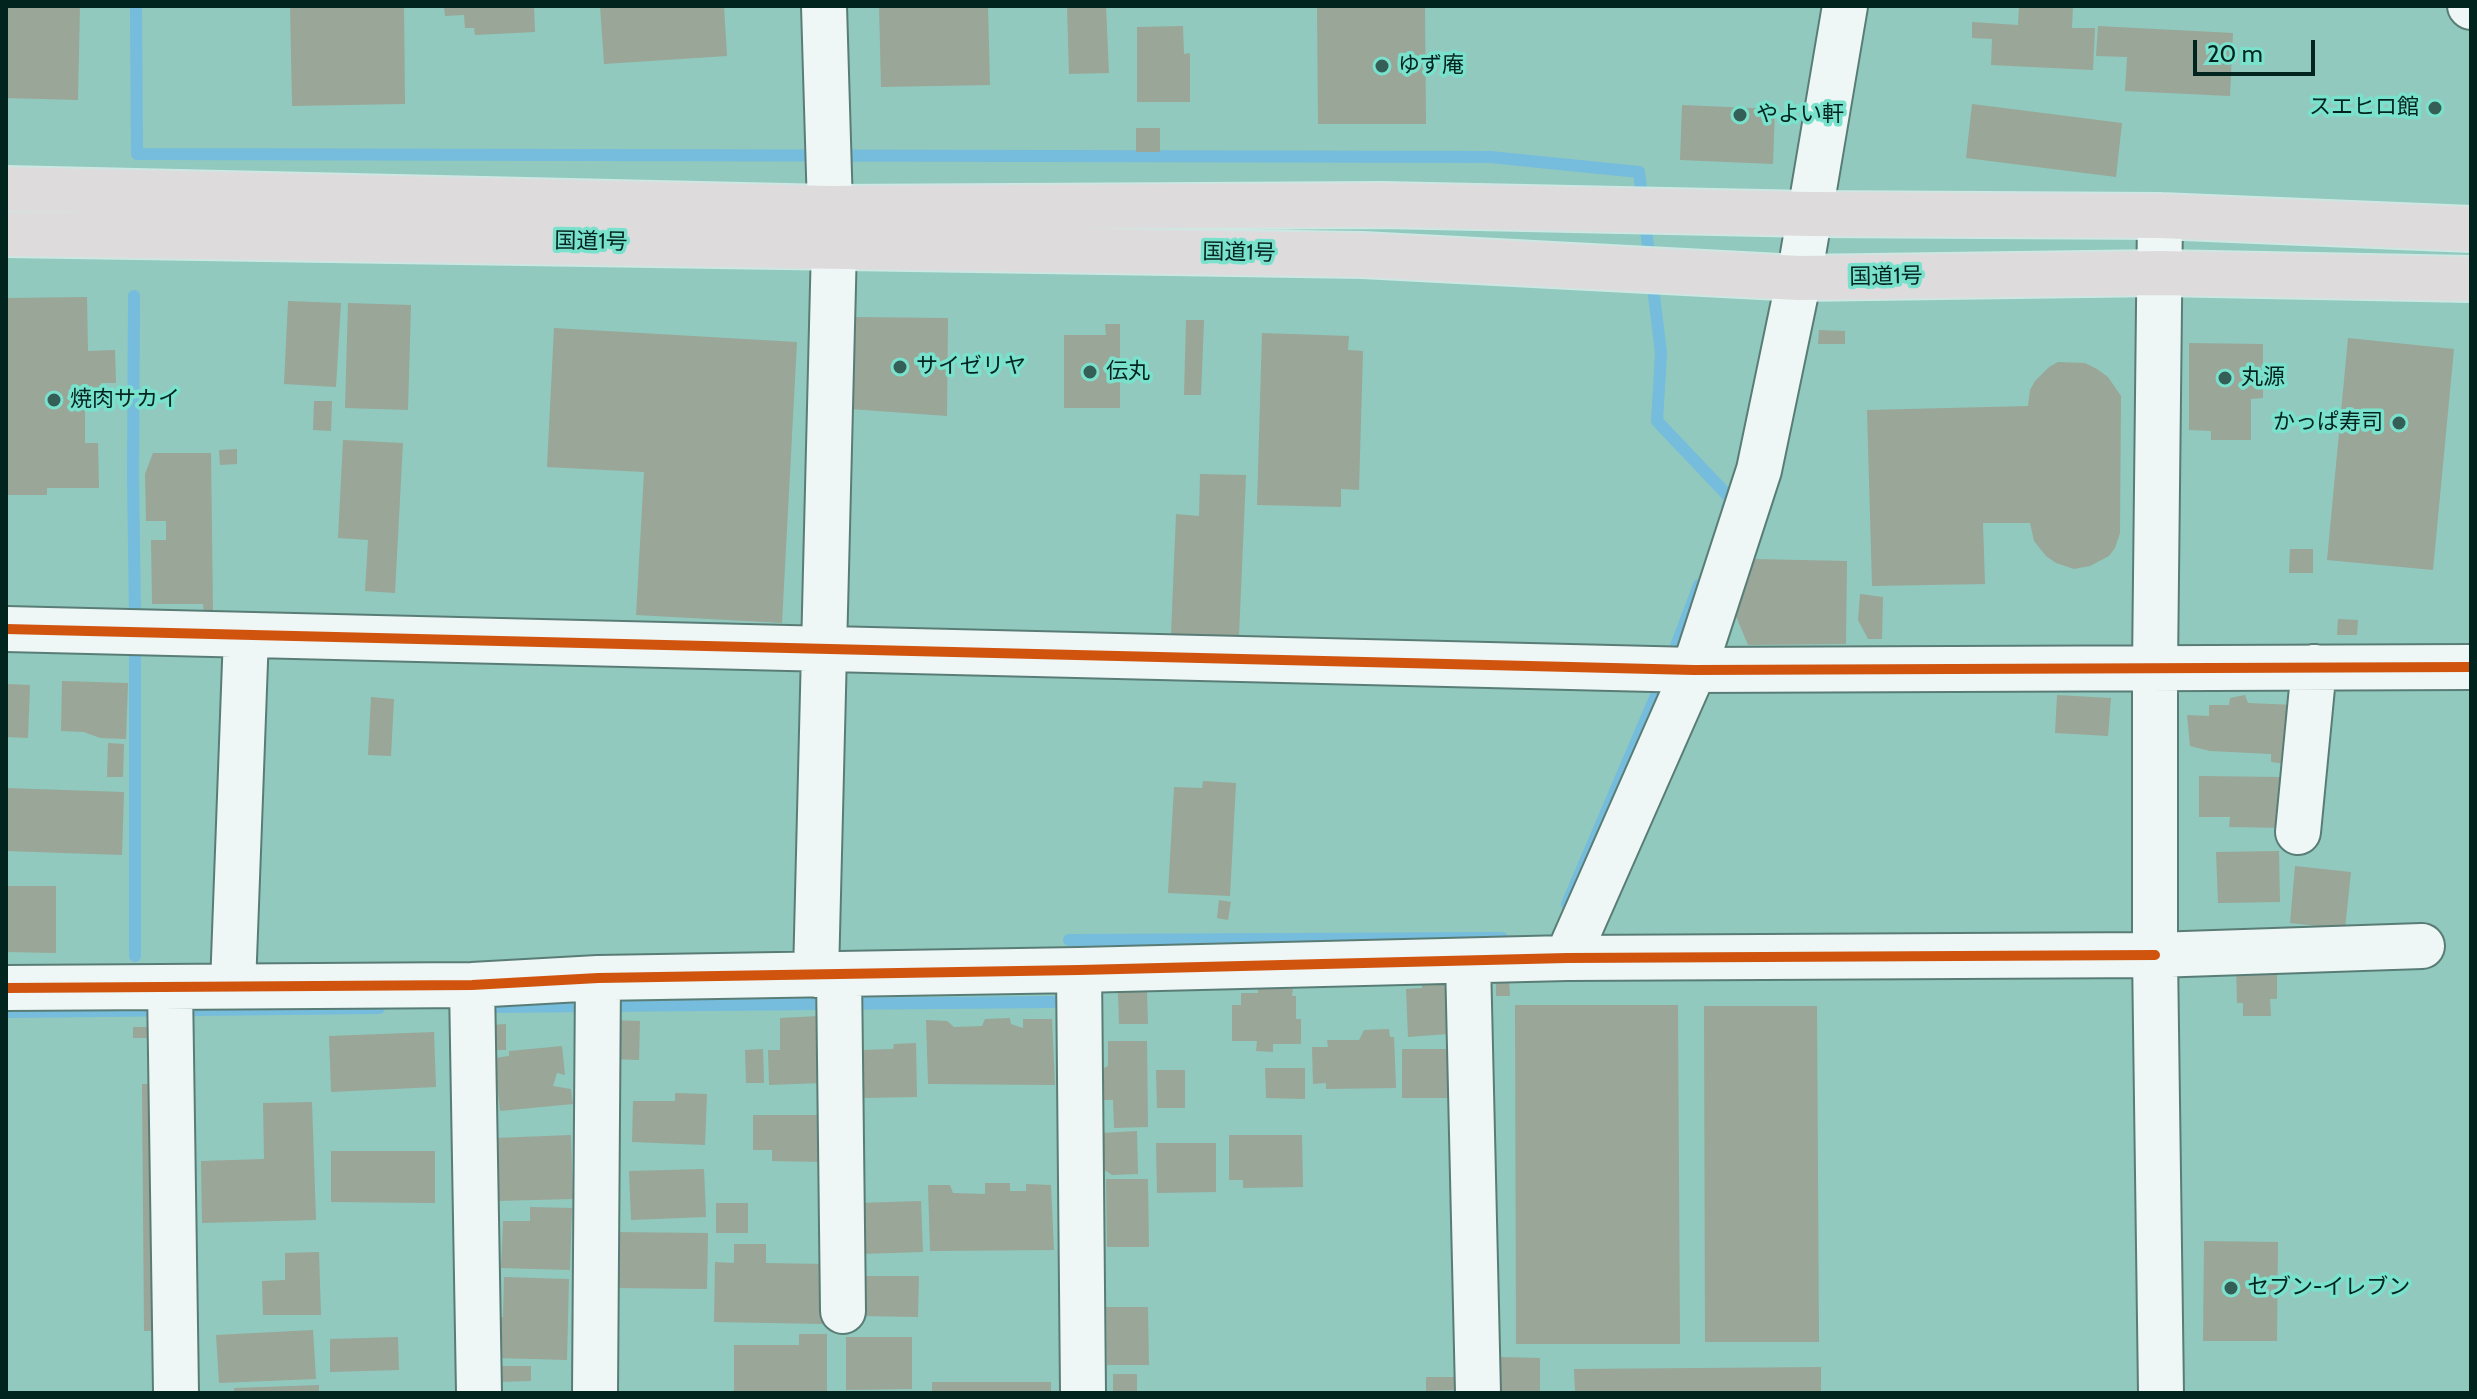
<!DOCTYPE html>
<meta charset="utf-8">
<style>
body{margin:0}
#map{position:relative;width:2477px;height:1399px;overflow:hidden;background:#91c9be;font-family:Cabin,sans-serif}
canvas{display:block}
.frame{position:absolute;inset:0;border:8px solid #02241e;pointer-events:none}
.scale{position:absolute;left:2193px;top:40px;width:122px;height:36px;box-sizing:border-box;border:4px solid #02241e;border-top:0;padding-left:10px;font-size:24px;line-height:28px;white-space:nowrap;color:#02241e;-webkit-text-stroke:6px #79e1cc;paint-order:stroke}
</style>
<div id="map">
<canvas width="2477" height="1399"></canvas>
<div class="frame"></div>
<div class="scale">20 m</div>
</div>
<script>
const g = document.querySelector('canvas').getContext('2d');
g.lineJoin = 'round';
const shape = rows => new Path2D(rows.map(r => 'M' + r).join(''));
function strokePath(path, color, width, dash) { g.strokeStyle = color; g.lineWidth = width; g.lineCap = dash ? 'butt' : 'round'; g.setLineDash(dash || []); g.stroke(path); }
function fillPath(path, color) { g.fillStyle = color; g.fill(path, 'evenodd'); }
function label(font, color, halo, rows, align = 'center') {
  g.font = font + ' Cabin,"Noto Sans JP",sans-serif'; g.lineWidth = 7; g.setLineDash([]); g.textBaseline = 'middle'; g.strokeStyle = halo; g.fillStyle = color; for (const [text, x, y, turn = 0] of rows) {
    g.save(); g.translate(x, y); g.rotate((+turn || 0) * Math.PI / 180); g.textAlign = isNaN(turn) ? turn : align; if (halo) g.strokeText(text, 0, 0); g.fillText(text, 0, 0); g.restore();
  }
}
strokePath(shape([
 [136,6,137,154,1490,157,1639,172,1661,353,1657,421,1731,499,1727,508],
 [134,296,133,476,135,615],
 [1670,662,1699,585],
 [1567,904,1663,679],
 [1069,940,1502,938],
 [135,956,135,655],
 [481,1007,1053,1002],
 [6,1012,379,1008]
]), '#75bcdd', 12);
fillPath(shape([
 [6,6,80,6,78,100,6,98],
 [290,6,404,6,405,104,292,106],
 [444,6,534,6,535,32,475,35,474,28,465,28,464,15,445,16],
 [600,6,724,6,727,56,604,64],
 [879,6,988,6,990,85,881,87],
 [1067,6,1106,6,1109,73,1069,74],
 [1317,6,1425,6,1426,124,1318,124],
 [2019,6,2073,6,2072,28,2095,28,2093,70,1991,65,1992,39,1972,38,1972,22,2018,25],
 [1183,26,1184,54,1190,53,1190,102,1137,102,1137,27],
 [2098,26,2233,33,2230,96,2125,91,2127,57,2096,56],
 [1972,104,2122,123,2116,177,1966,158],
 [1682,105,1775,109,1773,164,1680,160],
 [1136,128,1160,128,1160,152,1136,152],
 [87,297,88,351,115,350,116,383,101,383,102,406,85,407,85,443,98,443,99,488,47,488,47,495,6,495,6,298],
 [288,301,341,303,336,387,284,384],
 [348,303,411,305,408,410,345,408],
 [853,317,948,318,947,416,850,409],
 [1186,320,1204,320,1201,395,1184,395],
 [1105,324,1120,324,1120,408,1064,408,1064,335,1106,335],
 [554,328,797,342,782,623,636,615,644,472,547,467],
 [1819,330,1845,331,1845,344,1818,344],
 [1262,333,1349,336,1348,350,1363,351,1359,490,1341,489,1341,507,1257,505],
 [2348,338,2454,349,2433,570,2327,560],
 [2189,343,2263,344,2263,398,2251,399,2251,440,2211,440,2211,431,2189,430],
 [2058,362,2085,363,2097,369,2108,377,2121,396,2120,533,2115,548,2109,556,2090,566,2074,569,2056,563,2046,556,2034,541,2030,523,1983,523,1985,584,1872,586,1867,410,2028,406,2030,390,2035,381,2049,367],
 [314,401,332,401,331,431,313,430],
 [343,440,403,443,395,593,365,591,368,540,338,538],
 [237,449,237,464,220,465,219,450],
 [153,453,211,453,213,613,204,613,203,604,152,604,151,540,166,540,166,521,146,521,145,474],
 [1200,474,1246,475,1239,636,1171,634,1176,514,1199,516],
 [2290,549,2313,549,2313,573,2289,573],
 [1754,559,1847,561,1846,644,1748,645,1735,614],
 [1860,594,1883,597,1882,639,1868,639,1858,620],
 [2338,619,2358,620,2357,635,2337,635],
 [62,681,128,683,126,739,100,738,84,732,61,731],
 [6,684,30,685,28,738,6,737],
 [2057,695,2111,698,2108,736,2055,733],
 [2245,695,2248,703,2295,705,2293,765,2271,762,2271,754,2210,751,2190,746,2187,715,2209,716,2209,705,2229,705,2230,698],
 [371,697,394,699,391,756,368,755],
 [108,743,124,744,123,777,107,777],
 [2199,776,2280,777,2289,799,2289,828,2229,827,2230,817,2199,817],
 [1203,781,1236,783,1230,896,1168,893,1174,787,1202,788],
 [6,788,124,792,122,855,6,851],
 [2279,851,2280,902,2218,903,2216,852],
 [2295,866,2351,872,2345,929,2290,923],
 [6,886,56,886,56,953,6,952],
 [1219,900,1231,902,1228,920,1217,918],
 [2236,963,2277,963,2277,999,2270,999,2271,1016,2243,1016,2243,1003,2237,1003],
 [1444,976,1448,1034,1408,1037,1406,989,1422,988,1422,977],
 [1509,977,1510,996,1496,996,1496,978],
 [1258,989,1293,989,1292,996,1296,996,1296,1019,1301,1019,1301,1044,1273,1044,1273,1052,1256,1051,1257,1041,1232,1041,1232,1005,1241,1005,1241,993,1258,993],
 [1118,992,1147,992,1148,1024,1119,1024],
 [1515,1005,1678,1005,1680,1344,1516,1344],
 [1704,1006,1817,1006,1819,1342,1705,1342],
 [819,1016,822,1083,769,1085,768,1050,780,1050,780,1018],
 [1010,1018,1011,1024,1023,1028,1023,1019,1052,1019,1055,1085,928,1084,926,1020,947,1021,954,1027,982,1026,985,1019],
 [610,1020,640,1021,639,1060,609,1059],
 [506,1024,506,1050,491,1050,491,1025],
 [133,1027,157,1027,157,1038,133,1038],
 [1389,1029,1390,1037,1394,1037,1396,1088,1326,1089,1326,1083,1313,1084,1312,1047,1328,1047,1327,1040,1359,1040,1364,1030],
 [434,1032,436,1087,331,1092,329,1036],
 [1108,1041,1147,1041,1148,1127,1114,1128,1113,1100,1104,1100,1104,1068,1108,1066],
 [916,1043,917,1097,862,1098,861,1050,893,1049,894,1044],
 [562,1046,565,1075,557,1073,553,1086,571,1089,573,1104,500,1111,494,1058,509,1056,509,1051],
 [763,1049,764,1083,746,1083,745,1050],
 [1402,1049,1458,1049,1458,1098,1402,1098],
 [1265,1068,1305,1068,1305,1099,1266,1098],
 [1156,1070,1185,1070,1185,1108,1157,1108],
 [142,1084,161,1084,163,1331,144,1331],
 [675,1093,707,1094,705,1145,632,1142,633,1101,675,1101],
 [312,1102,316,1220,202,1223,201,1161,264,1159,263,1103],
 [753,1115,822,1115,821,1162,772,1161,772,1150,753,1150],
 [1137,1131,1138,1174,1112,1175,1103,1169,1102,1133],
 [571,1135,573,1199,497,1201,495,1138],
 [1229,1135,1302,1135,1303,1187,1243,1188,1243,1180,1229,1180],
 [1156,1143,1216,1143,1216,1192,1157,1193],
 [331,1151,435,1151,435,1203,331,1202],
 [704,1169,706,1217,631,1220,629,1171],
 [1106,1179,1148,1179,1149,1247,1107,1247],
 [985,1183,1010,1183,1010,1191,1026,1191,1026,1184,1051,1185,1054,1250,930,1251,928,1185,950,1185,953,1193,985,1194],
 [921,1201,923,1252,861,1254,858,1203],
 [716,1203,748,1203,748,1233,716,1233],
 [530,1207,572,1208,570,1270,501,1268,503,1221,530,1221],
 [612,1232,708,1233,707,1289,612,1288],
 [2204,1241,2278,1242,2277,1341,2203,1341],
 [734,1244,766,1244,766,1263,825,1264,825,1324,714,1322,715,1262,734,1263],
 [319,1252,321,1315,263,1315,262,1281,285,1280,285,1253],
 [861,1276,919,1276,918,1317,861,1316],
 [504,1277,569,1279,567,1360,496,1358,496,1317,503,1317],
 [1106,1307,1148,1307,1149,1365,1107,1365],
 [313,1330,316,1379,219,1383,216,1335],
 [799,1334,827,1334,827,1393,734,1393,734,1345,799,1345],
 [398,1337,399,1370,330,1372,330,1339],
 [846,1337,912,1337,912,1389,846,1390],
 [1501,1357,1540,1358,1540,1392,1501,1392],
 [496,1366,531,1366,531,1381,496,1382],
 [1821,1367,1821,1393,1575,1393,1574,1369],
 [1113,1374,1137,1374,1137,1393,1113,1393],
 [1426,1377,1454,1377,1455,1390,1426,1391],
 [932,1382,1051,1382,1051,1393,932,1393],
 [319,1385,319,1393,234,1393,234,1388]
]), '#9aa697');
const minor = shape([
 [2470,6,2471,7],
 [2160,216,2155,667,2155,955,2161,1393],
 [6,629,1694,670,2471,667],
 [2298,832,2314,667],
 [1567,958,1694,670,1759,470,1799,278,1845,6],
 [1468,961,1478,1393],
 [1079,970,1083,1393],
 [839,974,843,1311],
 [816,975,834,245,830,208,824,6],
 [472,985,479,1393],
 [233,986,246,635],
 [170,987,176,1393],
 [6,988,472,985,598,978,1079,970,1567,958,2155,955,2422,946],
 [595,1393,598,978]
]);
const highway = shape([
 [6,189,830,208,1383,205,1810,214,2160,216,2471,229],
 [6,234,1363,255,1799,278,2160,273,2471,279]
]);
strokePath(minor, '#597d76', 48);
strokePath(highway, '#cee7e2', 48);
strokePath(minor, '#eef7f5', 44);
strokePath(highway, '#dedbdd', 44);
strokePath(shape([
 [6,629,1694,670,2471,667],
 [6,988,472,985,598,978,1079,970,1567,958,2155,955]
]), '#d1540e', 10);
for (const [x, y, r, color] of [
 [1382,66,8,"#345e56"],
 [2435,108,8,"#345e56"],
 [1740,115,8,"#345e56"],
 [900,367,8,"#345e56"],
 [1090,372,8,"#345e56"],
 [2225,378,8,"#345e56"],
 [54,400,8,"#345e56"],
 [2399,423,8,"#345e56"],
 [2231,1288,8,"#345e56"]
]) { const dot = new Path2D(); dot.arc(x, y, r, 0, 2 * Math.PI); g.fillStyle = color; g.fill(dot); strokePath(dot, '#79e1cc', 3); }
label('22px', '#02241e', '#79e1cc', [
 ["ゆず庵",1398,66],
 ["スエヒロ館",2419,108,"right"],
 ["やよい軒",1756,115],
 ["サイゼリヤ",916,367],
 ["伝丸",1106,372],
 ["丸源",2241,378],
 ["焼肉サカイ",70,400],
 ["かっぱ寿司",2383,423,"right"],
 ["セブン-イレブン",2247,1288]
], 'left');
label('22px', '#02241e', '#79e1cc', [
 ["国道1号",591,242,1],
 ["国道1号",1239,253,1],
 ["国道1号",1886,277,-1]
]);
</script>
